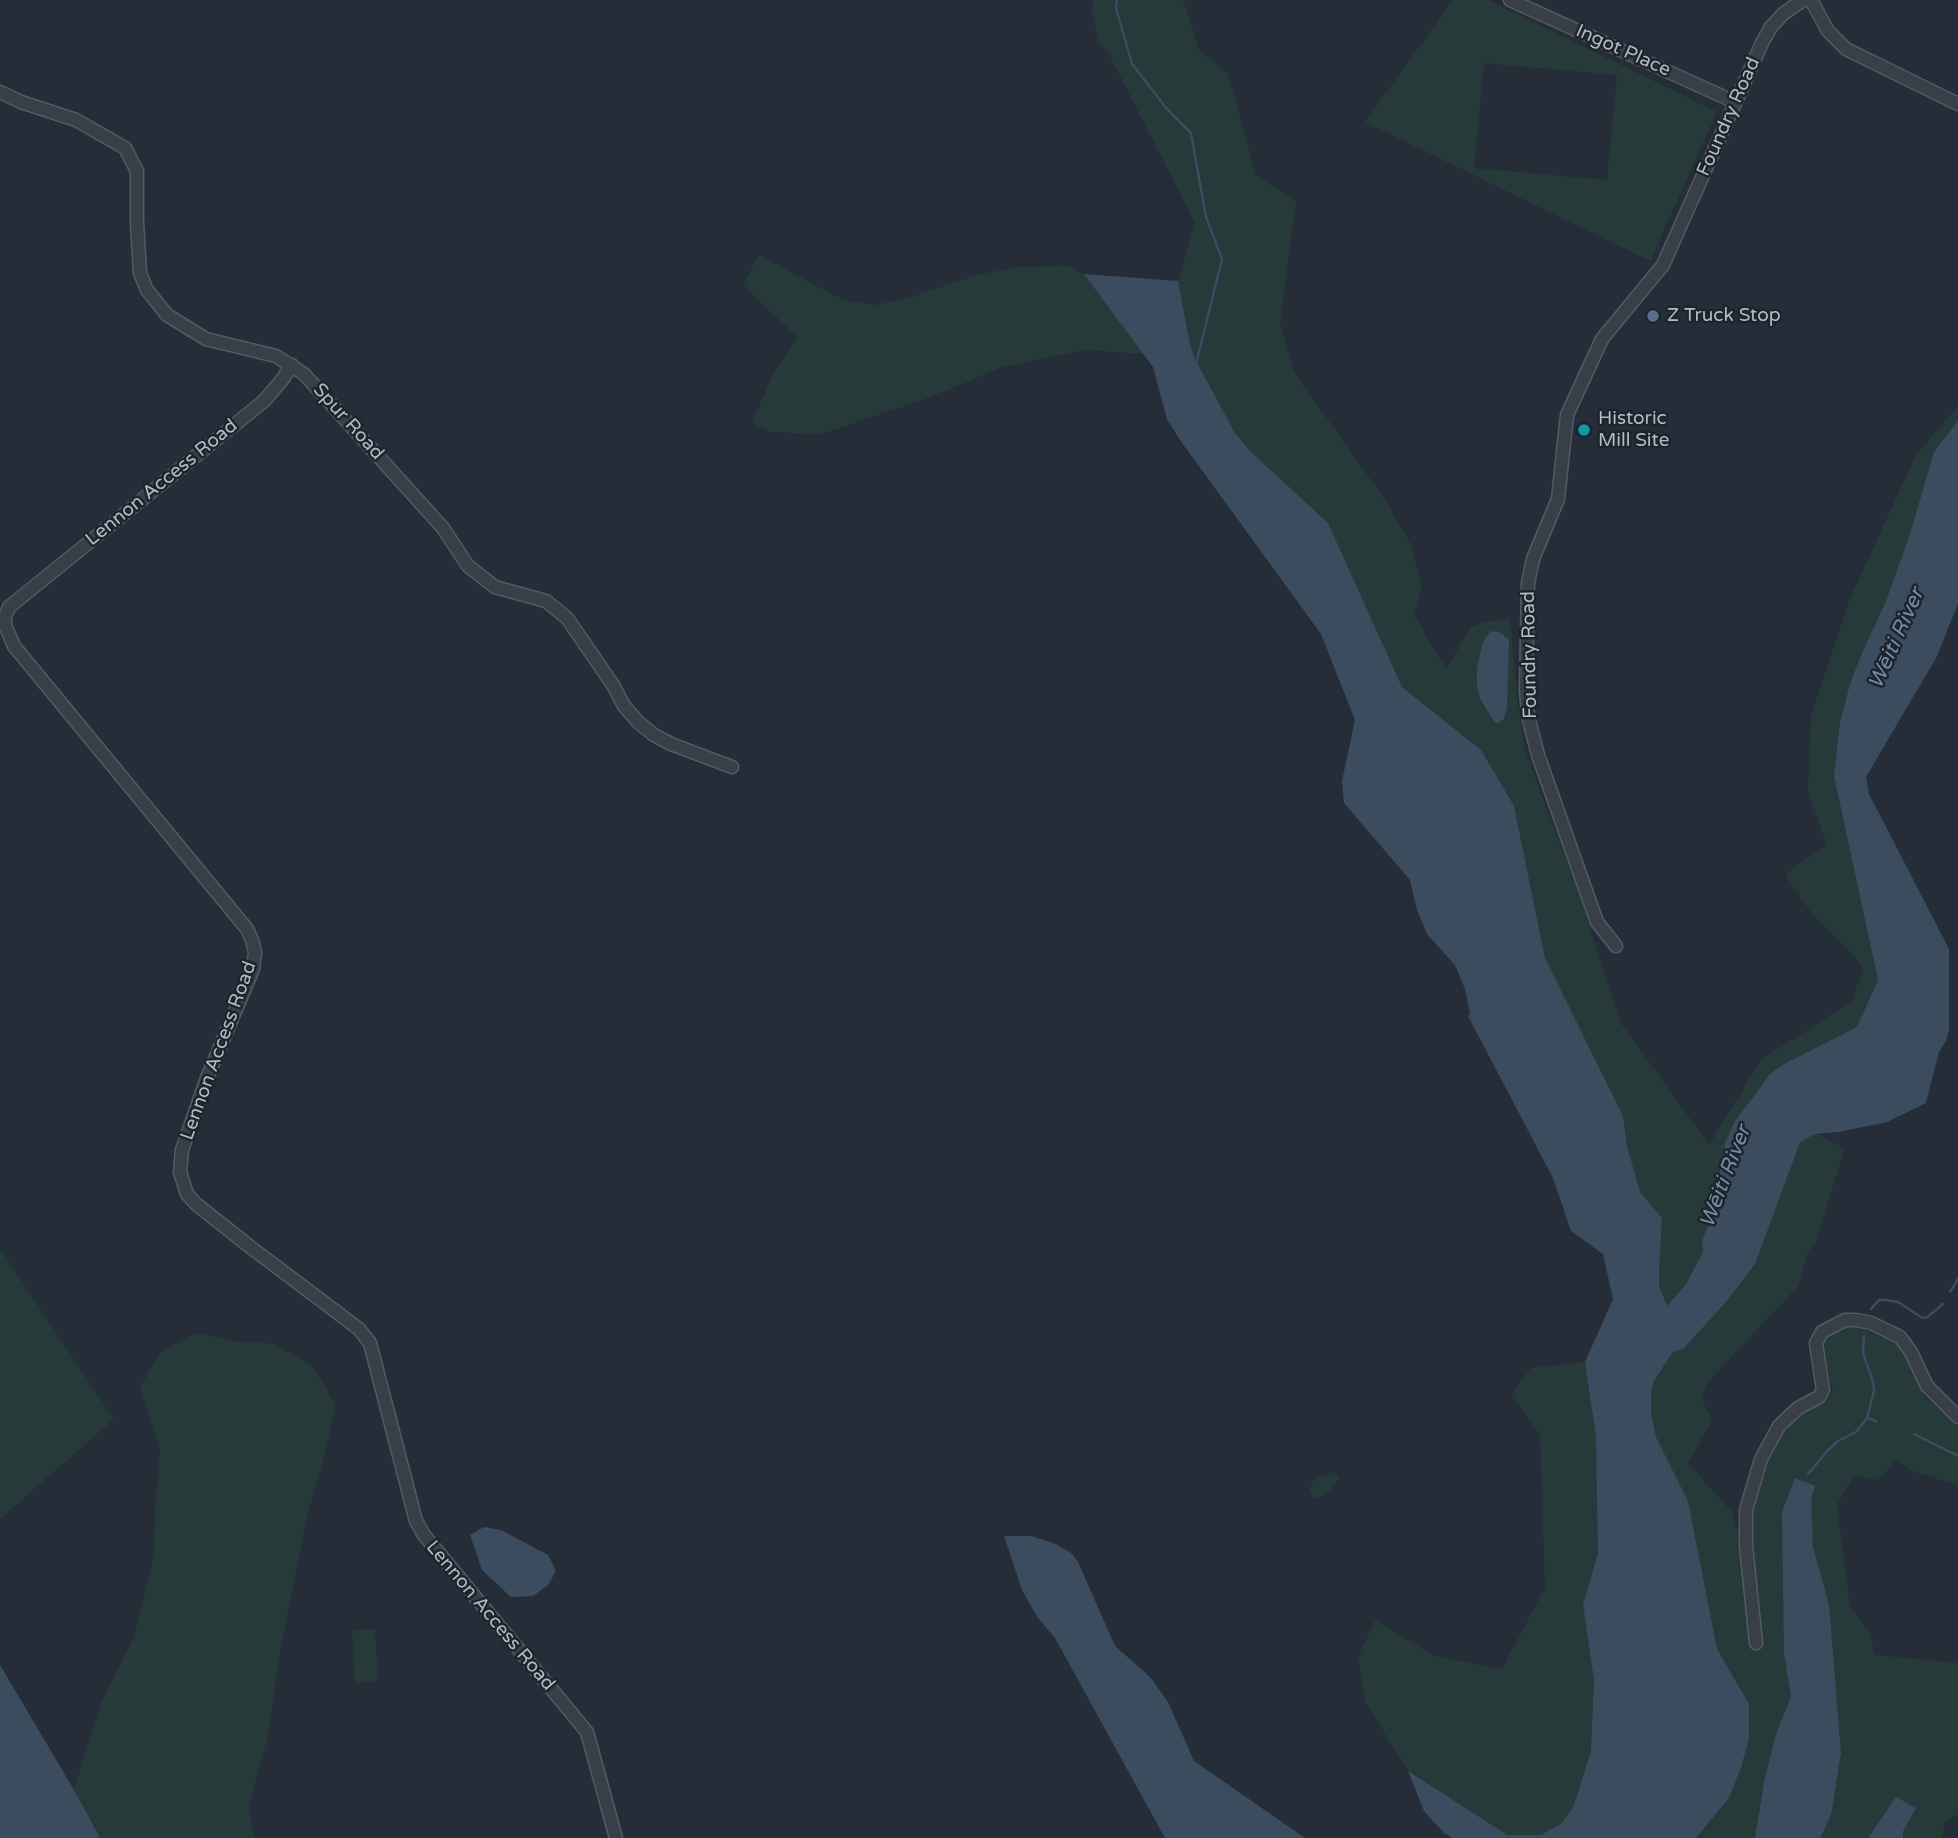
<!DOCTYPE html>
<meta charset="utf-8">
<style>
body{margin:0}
canvas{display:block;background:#242d38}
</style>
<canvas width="1958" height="1838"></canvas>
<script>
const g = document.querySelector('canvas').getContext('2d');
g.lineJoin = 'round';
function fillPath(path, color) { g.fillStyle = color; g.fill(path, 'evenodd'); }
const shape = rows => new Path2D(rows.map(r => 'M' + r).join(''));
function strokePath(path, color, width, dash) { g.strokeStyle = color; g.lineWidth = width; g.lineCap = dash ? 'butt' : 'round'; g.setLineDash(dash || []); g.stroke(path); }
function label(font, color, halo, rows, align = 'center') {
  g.font = font + ' "Varela Round",sans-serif'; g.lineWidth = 5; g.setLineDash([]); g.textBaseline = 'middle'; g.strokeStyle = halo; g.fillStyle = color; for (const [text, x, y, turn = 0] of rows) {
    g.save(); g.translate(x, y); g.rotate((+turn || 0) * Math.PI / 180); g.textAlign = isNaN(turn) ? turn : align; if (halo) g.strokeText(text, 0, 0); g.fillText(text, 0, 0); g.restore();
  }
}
fillPath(shape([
 [1093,0,1183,0,1200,52,1228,73,1256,176,1296,200,1280,323,1294,372,1385,500,1410,543,1422,585,1414,615,1446,669,1471,627,1488,621,1510,620,1518,706,1526,754,1588,916,1586,917,1620,1022,1709,1145,1761,1060,1852,1001,1863,969,1849,950,1810,911,1785,874,1827,845,1808,791,1811,715,1849,601,1916,455,1958,406,1958,508,1834,776,1878,980,1857,1027,1786,1063,1711,1220,1702,1240,1703,1252,1696,1266,1686,1284,1667,1306,1659,1286,1659,1273,1662,1218,1640,1192,1627,1146,1623,1116,1545,958,1514,806,1481,750,1402,687,1328,523,1250,451,1235,433,1196,361,1190,344,1178,281,1195,223,1110,56,1098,40,1092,11],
 [1453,0,1488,0,1717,112,1650,261,1365,122],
 [1484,63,1617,75,1607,180,1474,168],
 [759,255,835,296,852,302,876,305,912,297,977,275,1017,267,1069,266,1084,274,1145,354,1084,350,1003,367,925,399,822,434,770,432,752,423,773,374,797,337,743,285],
 [1815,1134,1845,1148,1815,1243,1808,1252,1798,1286,1708,1382,1701,1398,1712,1421,1688,1463,1732,1512,1740,1541,1749,1642,1761,1644,1757,1616,1759,1596,1751,1545,1751,1521,1753,1503,1771,1450,1805,1409,1825,1402,1833,1391,1826,1363,1824,1341,1832,1333,1852,1326,1895,1342,1901,1345,1924,1396,1958,1426,1958,1485,1909,1470,1896,1459,1879,1480,1854,1475,1837,1505,1850,1607,1871,1635,1874,1655,1958,1663,1958,1814,1944,1822,1943,1838,1696,1838,1729,1798,1741,1768,1749,1738,1749,1704,1717,1650,1688,1501,1656,1437,1651,1413,1651,1391,1654,1381,1672,1353,1684,1348,1726,1302,1736,1287,1800,1142],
 [0,1248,114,1419,0,1519],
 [196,1333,233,1341,274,1344,312,1365,336,1405,321,1469,308,1512,280,1652,268,1736,249,1805,254,1838,0,1838,0,1665,74,1789,102,1701,134,1637,154,1555,155,1510,160,1450,140,1387,161,1351],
 [1585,1362,1596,1437,1634,1838,1453,1838,1444,1833,1424,1811,1408,1771,1365,1701,1358,1657,1375,1620,1434,1656,1502,1669,1545,1588,1540,1434,1511,1395,1531,1368],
 [1334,1472,1340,1477,1329,1492,1321,1497,1313,1497,1309,1490,1315,1478],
 [375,1629,378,1681,355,1683,352,1630]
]), '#273a3a');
fillPath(shape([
 [1084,274,1178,281,1190,344,1196,361,1235,433,1250,451,1328,523,1402,687,1481,750,1514,806,1545,958,1623,1116,1627,1146,1640,1192,1662,1218,1659,1273,1659,1286,1667,1306,1686,1284,1703,1252,1702,1240,1711,1220,1725,1143,1734,1123,1770,1074,1786,1063,1857,1027,1878,980,1834,776,1840,723,1850,684,1862,653,1885,604,1910,534,1934,452,1958,421,1958,604,1936,658,1866,777,1869,794,1949,949,1949,1030,1946,1041,1939,1052,1926,1103,1887,1122,1839,1132,1815,1134,1800,1142,1755,1264,1726,1302,1684,1348,1672,1353,1654,1381,1651,1391,1651,1413,1656,1437,1688,1501,1717,1649,1749,1704,1749,1738,1741,1768,1729,1798,1696,1838,1453,1838,1444,1833,1424,1811,1408,1771,1507,1835,1541,1835,1562,1823,1574,1805,1591,1751,1594,1680,1583,1604,1598,1554,1596,1437,1585,1362,1613,1299,1603,1254,1571,1231,1553,1178,1468,1016,1470,1013,1465,989,1455,965,1427,934,1417,910,1410,880,1344,803,1342,781,1355,720,1321,634,1180,440,1167,419,1153,367],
 [1493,631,1501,633,1509,640,1507,708,1503,720,1498,723,1494,722,1480,698,1477,687,1477,669,1482,644,1489,633],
 [1795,1478,1815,1486,1811,1500,1813,1547,1829,1605,1841,1753,1831,1815,1820,1838,1755,1838,1765,1777,1776,1734,1791,1697,1784,1652,1782,1512],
 [484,1527,501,1530,548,1555,556,1571,548,1585,533,1596,511,1597,482,1570,470,1535],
 [1004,1536,1031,1536,1056,1544,1071,1553,1078,1562,1115,1646,1150,1677,1168,1702,1194,1761,1305,1838,1165,1838,1055,1638,1038,1618,1022,1590],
 [0,1665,74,1790,100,1838,0,1838],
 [1896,1797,1916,1808,1903,1831,1903,1838,1868,1838]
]), '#3c4c5f');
strokePath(shape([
 [1117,0,1116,8,1132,64,1167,109,1191,133,1206,217,1222,259,1196,364],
 [1950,1292,1958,1279],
 [1871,1309,1879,1300,1885,1300,1898,1302,1921,1317,1926,1318,1943,1304],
 [1867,1418,1876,1421],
 [1914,1434,1958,1456],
 [1808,1474,1828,1450,1838,1441,1856,1432,1867,1418,1874,1391,1873,1382,1863,1353,1864,1336]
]), '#3c4c5f', 2.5);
const minor = shape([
 [1510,0,1735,102],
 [1811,0,1828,31,1846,49,1958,104],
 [0,92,21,102,76,120,125,148,137,171,137,222,140,273,147,290,167,315,206,339,276,356,304,374,443,528,468,566,495,587,546,601,567,618,613,685,624,706,638,722,654,735,671,744,732,767],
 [292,365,282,380,264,401,9,607,5,617,5,625,14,646,247,929,252,940,255,952,253,969,207,1078,182,1150,180,1172,187,1194,196,1204,249,1246,359,1329,370,1343,416,1521,424,1535,587,1732,616,1838],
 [1616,946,1597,922,1538,755,1528,716,1526,689,1528,583,1533,559,1558,499,1567,415,1602,339,1663,265,1762,43,1771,27,1783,14,1803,0],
 [1756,1643,1746,1545,1746,1510,1761,1459,1779,1426,1798,1408,1819,1397,1823,1390,1816,1343,1822,1332,1845,1320,1856,1320,1871,1323,1900,1337,1911,1352,1927,1386,1958,1417]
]);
strokePath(minor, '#535a63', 15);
strokePath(minor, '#383f49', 12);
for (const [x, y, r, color] of [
 [1653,316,7,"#5c6f8a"],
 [1584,430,7,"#0f9aa8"]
]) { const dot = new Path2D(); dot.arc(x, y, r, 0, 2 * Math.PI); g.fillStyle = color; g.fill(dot); strokePath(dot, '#1d242d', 2.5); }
label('19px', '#b3bac4', '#1d242d', [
 ["Ingot Place",1623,51,24],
 ["Foundry Road",1729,117,-66],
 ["Spur Road",348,422,48],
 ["Lennon Access Road",162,483,-39],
 ["Foundry Road",1530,655,-91],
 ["Lennon Access Road",219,1051,-70],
 ["Lennon Access Road",490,1616,50]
]);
label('19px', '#b3bac4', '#1d242d', [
 ["Z Truck Stop",1667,316],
 ["Historic",1598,419],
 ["Mill Site",1598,441]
], 'left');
label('italic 21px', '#778ca5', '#1d242d', [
 ["Wēiti River",1897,639,-66],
 ["Wēiti River",1726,1177,-69]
]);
</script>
